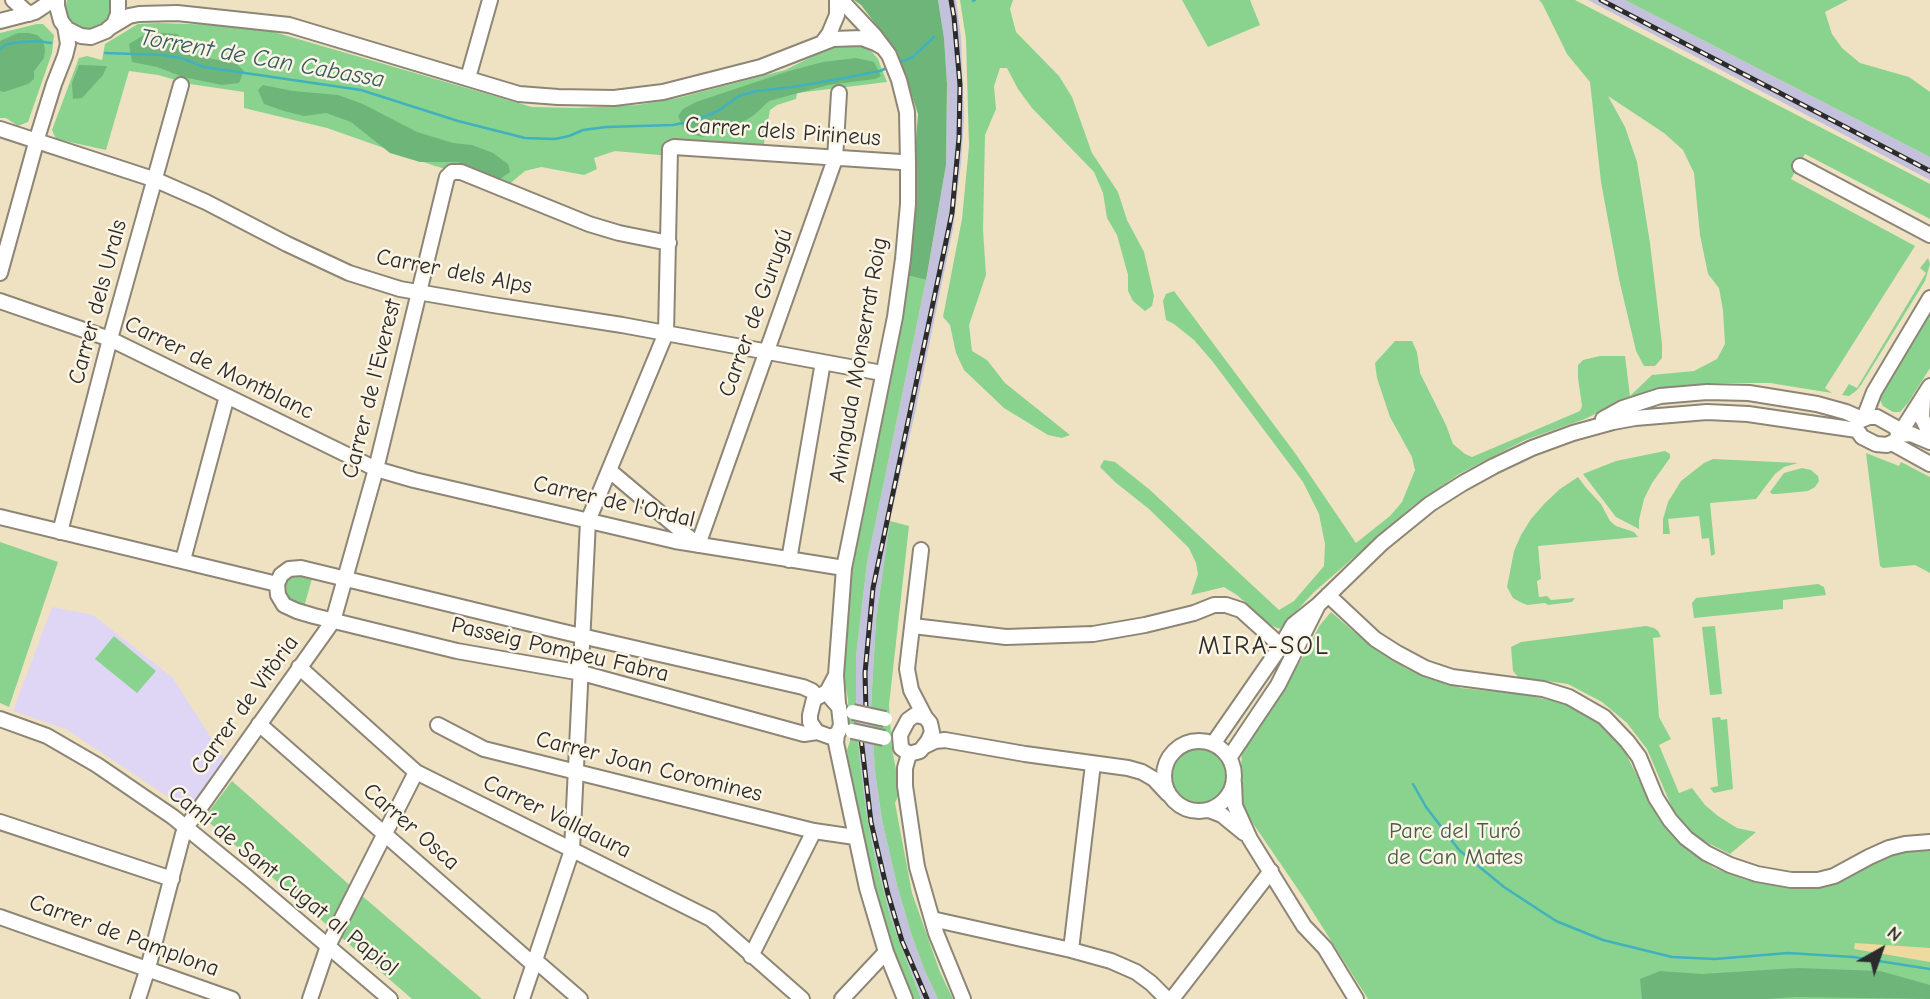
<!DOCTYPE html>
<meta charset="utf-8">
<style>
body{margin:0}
#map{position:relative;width:1930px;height:999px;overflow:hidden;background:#efe2c2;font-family:"Comic Neue",sans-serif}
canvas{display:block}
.north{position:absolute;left:1846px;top:915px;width:70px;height:70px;-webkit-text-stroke:5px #fcf5e5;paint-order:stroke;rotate:40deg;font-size:19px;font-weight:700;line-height:28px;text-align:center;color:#2b2b2b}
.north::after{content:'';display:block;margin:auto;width:24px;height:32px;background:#2b2b2b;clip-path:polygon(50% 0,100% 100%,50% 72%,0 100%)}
</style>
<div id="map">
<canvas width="1930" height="999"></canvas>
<div class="north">N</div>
</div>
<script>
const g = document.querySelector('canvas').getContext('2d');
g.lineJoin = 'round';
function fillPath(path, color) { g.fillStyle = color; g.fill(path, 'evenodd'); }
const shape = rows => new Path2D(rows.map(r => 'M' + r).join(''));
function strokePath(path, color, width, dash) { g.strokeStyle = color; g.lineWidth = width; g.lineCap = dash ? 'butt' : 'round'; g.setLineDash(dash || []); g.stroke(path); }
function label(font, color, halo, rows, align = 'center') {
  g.font = font + ' "Comic Neue",sans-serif'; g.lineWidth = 5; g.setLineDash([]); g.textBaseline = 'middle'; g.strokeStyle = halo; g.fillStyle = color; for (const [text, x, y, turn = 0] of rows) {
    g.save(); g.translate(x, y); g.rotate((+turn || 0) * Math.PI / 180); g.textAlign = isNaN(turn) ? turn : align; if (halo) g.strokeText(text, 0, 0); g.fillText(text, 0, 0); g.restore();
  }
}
fillPath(shape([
 [52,607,93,615,173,678,225,760,188,810,66,729,13,711]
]), '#dfd5f5');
fillPath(shape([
 [938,0,956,0,961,37,964,118,961,163,953,229,915,413,891,515,876,620,871,708,875,771,882,820,897,885,911,933,924,969,938,999,921,999,891,919,875,858,866,811,859,753,856,698,856,656,867,563,926,280,946,165,947,84,944,38],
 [1588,0,1625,0,1930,157,1930,180]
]), '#c3c1db');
fillPath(shape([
 [67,0,110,0,110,14,108,19,100,27,89,30,84,30,73,25,69,20,65,10],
 [960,0,1013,0,1010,9,1016,32,1059,76,1072,97,1092,153,1118,192,1127,220,1144,252,1154,296,1152,306,1145,311,1133,301,1128,291,1128,275,1117,235,1107,218,1103,193,1094,172,1032,108,1018,89,1007,68,1000,68,994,86,996,109,985,135,983,230,986,275,969,325,972,351,987,360,1005,383,1070,435,1062,438,1048,435,1004,408,964,370,956,353,950,325,943,317,962,219,969,146,966,39],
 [1182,0,1250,0,1260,25,1208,47],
 [1539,0,1575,0,1930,184,1930,219,1805,154,1791,179,1915,246,1825,388,1832,393,1770,383,1710,383,1661,389,1629,397,1585,419,1525,440,1459,474,1413,506,1314,592,1280,629,1270,625,1237,595,1224,587,1191,595,1198,574,1196,563,1189,548,1149,509,1115,482,1100,467,1104,460,1115,462,1150,490,1279,610,1294,601,1324,566,1325,544,1319,514,1303,482,1213,362,1194,340,1174,324,1166,320,1163,301,1166,294,1174,291,1295,453,1356,543,1390,516,1402,502,1415,470,1412,457,1390,417,1377,378,1375,363,1395,341,1412,341,1417,352,1420,373,1446,425,1453,444,1465,454,1472,457,1580,411,1582,406,1578,378,1578,365,1583,360,1600,356,1625,356,1630,396,1652,375,1694,371,1717,359,1725,344,1723,310,1719,288,1708,274,1700,235,1694,173,1683,150,1664,133,1608,96,1625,127,1637,162,1650,243,1662,344,1662,358,1655,366,1644,366,1636,351,1619,279,1601,182,1590,82,1567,54,1542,3],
 [1625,0,1848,0,1825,12,1832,34,1842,48,1860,63,1909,77,1930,92,1930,157],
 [159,23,219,25,267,30,532,107,577,108,637,105,678,98,785,70,834,46,850,43,863,46,872,52,878,59,887,82,797,93,796,99,777,105,770,110,762,154,674,147,670,156,615,151,594,158,597,169,584,175,541,167,525,171,507,186,435,166,327,128,244,108,244,92,190,84,158,75,129,71,106,150,56,139,52,130,79,58,87,56,102,60,105,44,138,24],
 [37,24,43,24,54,35,52,53,28,122,18,126,6,118,0,118,0,33],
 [1928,258,1930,264,1925,281,1861,385,1856,391,1849,396,1842,395,1849,384,1857,388,1926,273,1920,268],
 [906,275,926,280,867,563,856,656,856,698,859,753,866,811,875,858,891,919,921,999,910,999,894,960,868,864,852,784,847,750,850,741,848,699,842,668,844,601],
 [1930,312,1930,368,1908,403,1900,412,1893,412,1883,406,1880,400,1882,390],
 [1665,451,1670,454,1670,458,1652,483,1644,499,1639,520,1639,529,1616,517,1583,474,1616,461],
 [1866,453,1899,466,1901,462,1930,477,1930,573,1915,565,1883,568,1880,566],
 [1713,459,1798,463,1784,467,1775,474,1756,499,1710,503,1715,554,1711,556,1709,538,1702,539,1699,516,1668,519,1670,534,1663,534,1663,519,1668,502,1681,481,1704,463],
 [1802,468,1811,470,1818,476,1819,481,1815,487,1808,491,1777,494,1772,494,1770,492,1784,473],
 [1578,477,1587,489,1601,504,1610,521,1616,526,1634,532,1638,537,1538,546,1541,579,1537,581,1539,597,1547,596,1551,600,1575,598,1572,602,1548,605,1545,603,1527,605,1520,602,1513,598,1507,587,1514,551,1521,535,1531,519,1545,503,1560,489],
 [890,521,909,526,889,705,892,749,899,785,899,794,895,803,912,893,940,972,953,999,938,999,924,969,911,933,897,885,882,820,875,771,871,708,876,620],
 [0,542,58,562,9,707,0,703],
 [292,574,313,575,304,607,286,601,282,585],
 [1818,584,1824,587,1826,595,1783,600,1783,609,1694,618,1692,603,1696,598],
 [1331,612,1359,636,1407,669,1461,688,1520,694,1564,703,1595,720,1623,748,1658,818,1680,844,1714,868,1746,880,1791,887,1824,884,1858,873,1870,864,1897,853,1930,850,1930,999,1368,999,1304,898,1239,803,1242,750,1303,657,1320,625],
 [1646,626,1654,628,1658,631,1661,637,1653,638,1659,717,1671,739,1659,745,1679,793,1692,788,1705,805,1718,816,1737,828,1756,832,1730,854,1696,837,1673,810,1647,749,1627,723,1602,702,1568,684,1518,677,1513,671,1511,647,1521,642],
 [1715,626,1722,694,1710,695,1702,627],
 [114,636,156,671,137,693,95,659],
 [1720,717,1721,720,1727,719,1733,789,1714,793,1710,788,1718,786,1712,718],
 '1171 776a28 28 0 1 1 56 0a28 28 0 1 1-56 0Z',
 [232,781,353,888,482,999,412,999,204,818]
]), '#89d38f');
fillPath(shape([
 [854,0,938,0,944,38,947,84,946,165,926,280,906,275,918,114,897,52,861,5],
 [149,32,178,34,182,46,190,54,237,64,244,71,239,83,222,85,183,77,157,67,132,62,129,44],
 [18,33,29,33,37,35,43,40,45,50,44,58,34,71,34,79,28,84,4,92,0,91,0,41],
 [856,58,874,62,881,76,875,79,828,85,769,101,754,115,743,122,715,130,703,137,694,135,684,129,678,116,683,109,696,102,789,71,823,62],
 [79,65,107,66,103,75,82,98,73,99,72,83],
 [263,85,293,91,338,95,363,104,417,132,453,143,472,145,493,153,508,164,510,172,497,181,479,177,473,167,458,162,420,162,390,153,351,122,326,113,304,116,284,111,264,104,258,90],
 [1797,968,1880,971,1930,985,1930,999,1795,997,1767,999,1642,999,1640,979,1660,971,1702,974]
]), '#6eb57a');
fillPath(shape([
 [1855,943,1930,948,1930,962,1854,949]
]), '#eeda9e');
strokePath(shape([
 [973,1,975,0],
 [0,49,7,44,21,42,38,41,51,43],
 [105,53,162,55,181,58,204,67,361,90,458,121,525,138,555,139,569,136,583,130,606,127,673,125,693,121,718,111,739,96,756,91,793,87,839,79,880,71,889,67],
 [898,63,913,57,934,37],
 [1413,784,1426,807,1459,850,1504,887,1556,921,1603,940,1672,957,1715,959,1788,953,1853,957,1930,969]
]), '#41b1bc', 2.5);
const minor = shape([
 [13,0,29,14],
 [57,0,57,6,61,21,67,29,81,36,91,37,106,31,114,24,118,14,118,0],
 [0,21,35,12,53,0],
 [109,28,129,16,139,14,177,13,289,25,519,94,558,97,614,98,663,92,761,67,833,39,862,38,875,43,884,48],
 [823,42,829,34,837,15,837,0],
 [468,78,490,0],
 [0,129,156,180,206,202,287,244,349,273,400,289,493,305,622,325,882,373],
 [1800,166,1930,235],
 [0,273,39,132,54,84,65,56,68,44,65,26],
 [0,301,110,339,376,469,414,480,675,541,844,568],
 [1923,399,1922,418,1930,434],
 [1864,418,1874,392,1930,298],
 [1603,419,1623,408,1660,396,1707,392,1749,393,1817,404,1846,412,1862,419],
 [1859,421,1869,417,1877,417,1895,427,1899,433],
 [1857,430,1862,437,1876,444,1887,445,1895,441,1930,386],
 [1899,435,1911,434,1930,442],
 [1892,443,1930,464],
 [610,471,698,545,835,159,839,93],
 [0,517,277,584],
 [60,532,110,339,181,85],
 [921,550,907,669,911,690,925,717],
 [183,560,227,396],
 [789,560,823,362],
 [1328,595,1375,639,1397,653,1425,668,1452,677,1543,689,1569,697,1604,717,1627,741,1639,757,1656,798,1670,820,1686,838,1706,853,1730,865,1757,874,1791,880,1818,880,1834,876,1869,857,1889,848,1905,844,1930,842],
 [913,626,1006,637,1093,634,1145,625,1194,613,1214,605,1226,605,1241,610,1281,646],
 [299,667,416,772,711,919,802,999],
 [831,698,839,707,841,725,838,733,831,737,817,732,810,722,810,715,814,699,827,692,836,675],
 [838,704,836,675,844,568,895,317,903,259,908,204,908,163,907,112,899,80,889,55,874,35,841,0],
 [915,715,925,717,930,723,932,732,928,741,920,751,909,754,901,748,900,735,908,720,915,715],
 [0,719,47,736,97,765,173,817,248,878,390,999],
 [259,724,534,965],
 [438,725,484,749,814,831,855,837],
 [817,732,804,734,582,673,457,651,314,616,297,611,284,605,278,595,277,584,281,575,289,569,301,568,564,632,803,687,812,691,817,696],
 [837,734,836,743,867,888,886,952,905,999],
 '1164 776a35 35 0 1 1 70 0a35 35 0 1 1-70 0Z',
 [1213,744,1281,646,1293,625,1318,605,1382,543,1430,504,1463,483,1494,466,1532,448,1573,433,1613,422,1635,418,1707,412,1748,414,1857,430],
 [925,746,935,741,945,740,1025,754,1128,768,1142,772,1154,779,1168,794],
 [909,754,905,768,905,786,917,867,936,933,963,999],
 [1229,758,1278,685,1318,605],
 [1234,783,1235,806,1250,839,1304,926,1325,948,1356,999],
 [1209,810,1222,815,1244,833],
 [0,822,172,879],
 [0,917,232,999],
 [932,919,1071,950,1111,961,1136,972,1151,983,1167,999],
 [1071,950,1093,764],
 [751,956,814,831],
 [536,961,580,999],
 [138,999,148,968,183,834,187,826,333,621,376,469,447,177,452,172,461,172,589,224,619,233,669,243],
 [310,999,328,946,416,772],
 [522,999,572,850,588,521,666,333,670,149,674,147,901,162],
 [842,999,886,952],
 [1172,999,1271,871]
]);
strokePath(minor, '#8d8676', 18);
strokePath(minor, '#fff', 14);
const rail = shape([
 [1601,0,1930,171],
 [866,710,865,673,873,588,952,213,959,138,960,85,954,17,951,0],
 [861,738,871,822,888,894,902,941,927,999]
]);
strokePath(rail, '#2b2b2b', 5);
strokePath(rail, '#fcf5e5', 2.5, [8]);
const minorBridge = shape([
 [853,712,885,719],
 [852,731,884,738]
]);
strokePath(minorBridge, '#8d8676', 18, []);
strokePath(minorBridge, '#fff', 14);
label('23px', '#2b2b2b', '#fcf5e5', [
 ["Carrer dels Pirineus",783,132,4],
 ["Carrer dels Alps",454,272,11],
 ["Carrer dels Urals",98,302,-75],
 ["Carrer de Gurugú",756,313,-70],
 ["Avinguda Monserrat Roig",859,360,-80],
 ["Carrer de Montblanc",219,368,26],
 ["Carrer de l'Everest",372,389,-76],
 ["Carrer de l'Ordal",614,502,13],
 ["Passeig Pompeu Fabra",560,650,13],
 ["Carrer de Vitòria",245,705,-54],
 ["Carrer Joan Coromines",649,767,14],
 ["Carrer Valldaura",557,817,26],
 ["Carrer Osca",411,827,41],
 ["Camí de Sant Cugat al Papiol",283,881,39],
 ["Carrer de Pamplona",124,936,20]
]);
label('23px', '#475d49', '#fcf5e5', [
 ["Parc del Turó",1455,831],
 ["de Can Mates",1455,857]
]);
label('italic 24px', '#335a5e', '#fcf5e5', [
 ["Torrent de Can Cabassa",262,59,10]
]);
g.letterSpacing = '2px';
label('26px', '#2b2b2b', '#fcf5e5', [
 ["MIRA-SOL",1264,647]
]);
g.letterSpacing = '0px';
</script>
